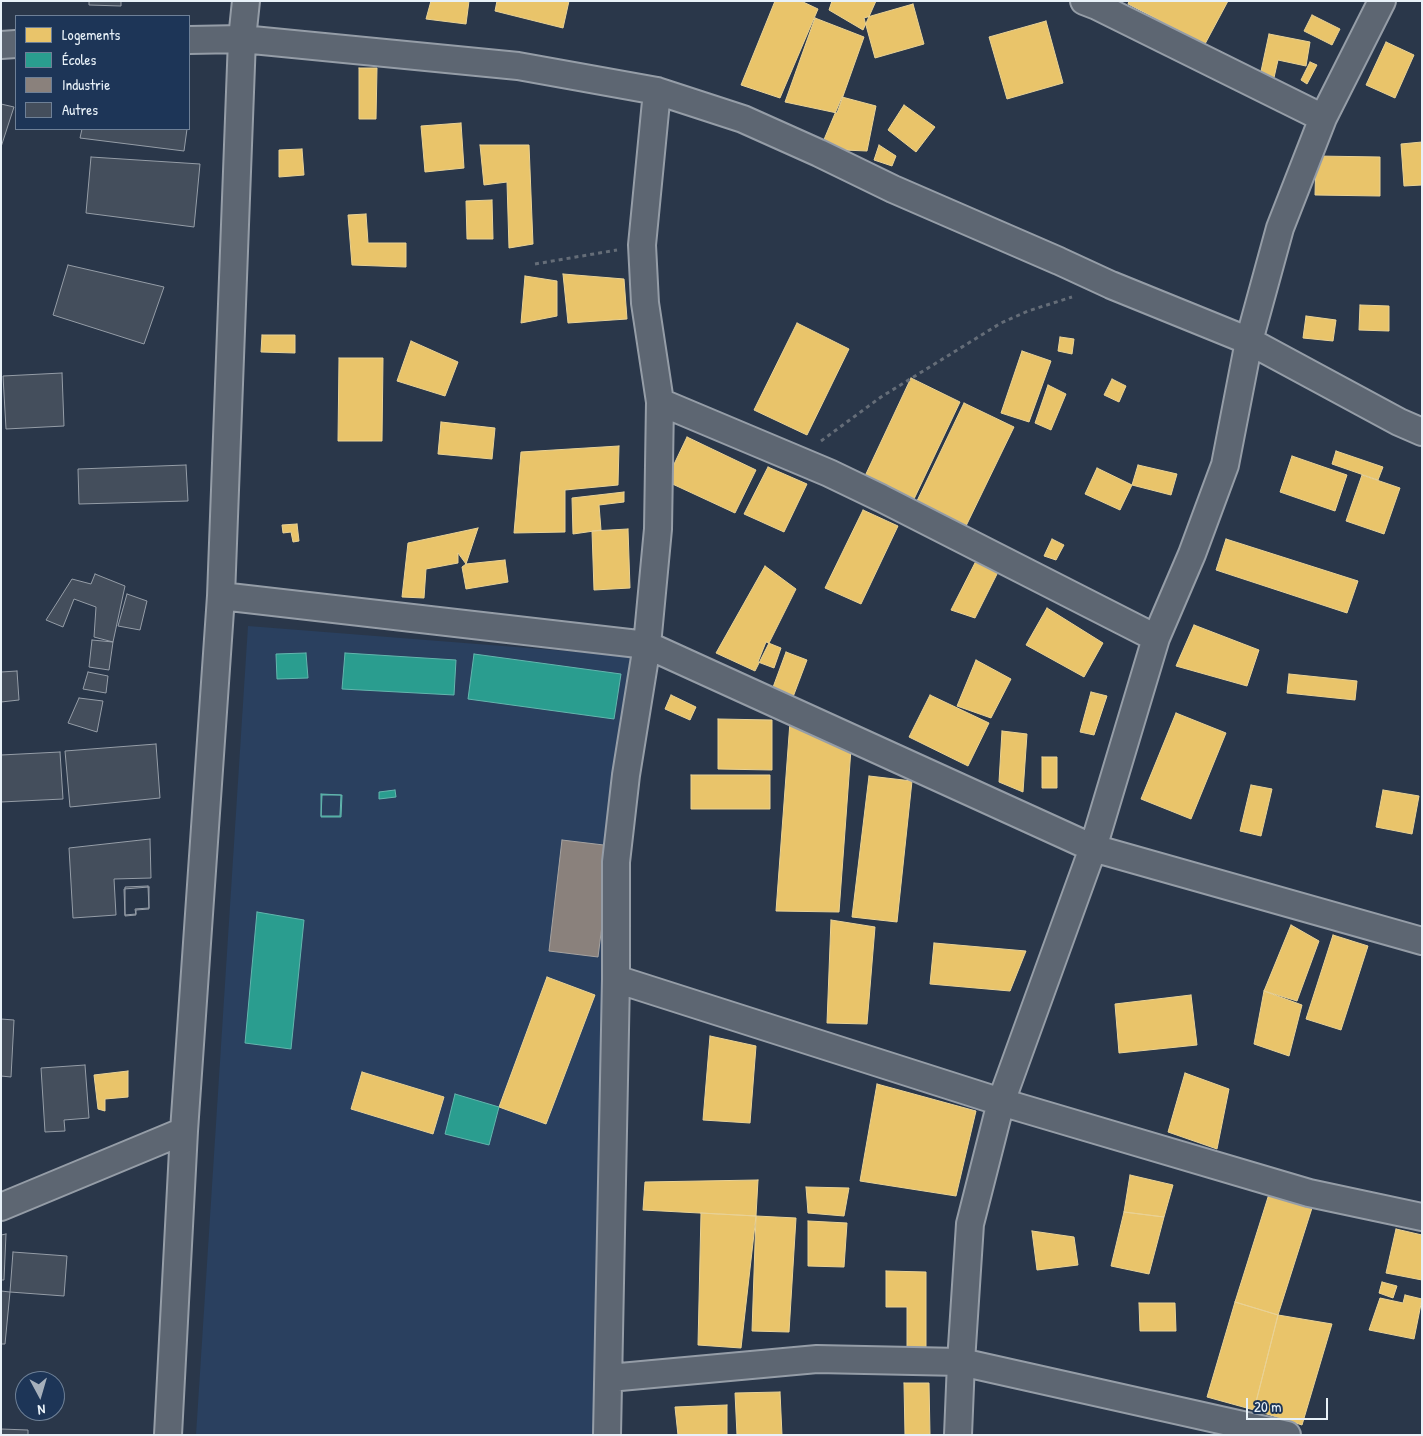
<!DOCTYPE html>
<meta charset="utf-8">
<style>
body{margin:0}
#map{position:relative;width:1423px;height:1436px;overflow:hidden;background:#2a374a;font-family:"Patrick Hand",sans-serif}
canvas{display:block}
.frame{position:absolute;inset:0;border:2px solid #e8f1f8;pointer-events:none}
.legend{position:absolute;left:15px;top:15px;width:175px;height:115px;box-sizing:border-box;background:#1d3557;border:1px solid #6e8097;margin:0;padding:6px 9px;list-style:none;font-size:15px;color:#e8f1f8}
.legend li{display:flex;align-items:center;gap:10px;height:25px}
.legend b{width:25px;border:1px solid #6e8097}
.north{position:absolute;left:15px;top:1371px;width:50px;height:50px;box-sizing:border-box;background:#1d3557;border:1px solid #6e8097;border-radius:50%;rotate:174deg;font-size:14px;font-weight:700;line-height:20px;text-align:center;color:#e8f1f8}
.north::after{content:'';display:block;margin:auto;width:18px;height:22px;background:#a6b0bb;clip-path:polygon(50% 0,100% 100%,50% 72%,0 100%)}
.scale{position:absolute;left:1246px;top:1398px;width:82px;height:22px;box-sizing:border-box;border:2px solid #e8f1f8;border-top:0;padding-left:6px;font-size:15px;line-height:18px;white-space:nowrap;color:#e8f1f8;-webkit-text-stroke:4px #1d3557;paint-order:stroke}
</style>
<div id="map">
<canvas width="1423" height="1436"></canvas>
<div class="frame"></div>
<ul class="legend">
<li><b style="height:14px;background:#e9c46a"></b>Logements</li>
<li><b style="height:14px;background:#2a9d8f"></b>Écoles</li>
<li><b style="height:14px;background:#8a817c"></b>Industrie</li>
<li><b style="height:14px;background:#444e5c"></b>Autres</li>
</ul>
<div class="north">N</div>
<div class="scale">20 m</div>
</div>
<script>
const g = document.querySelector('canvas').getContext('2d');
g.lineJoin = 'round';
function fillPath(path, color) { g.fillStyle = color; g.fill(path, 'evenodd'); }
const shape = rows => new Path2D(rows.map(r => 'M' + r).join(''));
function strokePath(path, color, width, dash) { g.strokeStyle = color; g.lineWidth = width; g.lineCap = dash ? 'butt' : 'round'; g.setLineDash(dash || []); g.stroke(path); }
fillPath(shape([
 [248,626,630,656,596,1435,196,1435]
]), '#2a405f');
const homes = shape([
 [431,1,469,1,466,24,426,19,431,1],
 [497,1,569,1,563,28,495,11,497,1],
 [775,1,801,1,818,9,780,98,741,85,775,1],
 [832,1,876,1,863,30,829,10,832,1],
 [1129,1,1228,1,1205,44,1128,4,1129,1],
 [913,4,924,44,875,58,864,18,913,4],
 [1312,15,1340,29,1332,45,1304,31,1312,15],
 [815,18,864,37,837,113,785,102,815,18],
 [1046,21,1063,83,1007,99,989,37,1046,21],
 [1269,34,1310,42,1306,66,1278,60,1273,82,1260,76,1269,34],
 [1386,42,1414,55,1395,98,1366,85,1386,42],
 [1310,62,1317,65,1307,84,1301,80,1310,62],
 [359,68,377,68,376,119,359,119,359,68],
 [842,97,876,106,867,151,820,149,842,97],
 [904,105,935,127,916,152,888,130,904,105],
 [461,123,464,168,425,172,421,126,461,123],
 [1422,142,1422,185,1404,186,1401,144,1422,142],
 [480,145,529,145,533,244,509,248,507,182,484,185,480,145],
 [879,145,896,156,892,166,874,160,879,145],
 [302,149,304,175,279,177,279,150,302,149],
 [1316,156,1380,157,1380,196,1315,195,1316,156],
 [492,200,493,239,467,239,466,201,492,200],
 [366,214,368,243,406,243,406,267,352,265,348,215,366,214],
 [563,274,624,279,627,319,568,323,563,274],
 [525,276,557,281,557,316,521,323,525,276],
 [1360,305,1389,306,1389,331,1359,330,1360,305],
 [1306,316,1336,320,1333,341,1303,338,1306,316],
 [797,323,849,349,807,435,754,410,797,323],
 [262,335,295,335,295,353,261,352,262,335],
 [1060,337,1074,339,1072,354,1058,351,1060,337],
 [411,341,458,362,445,396,397,381,411,341],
 [1022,351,1051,361,1029,422,1001,413,1022,351],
 [339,358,383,358,382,441,338,441,339,358],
 [911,378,960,402,914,499,865,476,911,378],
 [1112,379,1126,386,1119,402,1104,395,1112,379],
 [1048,385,1066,394,1051,430,1035,423,1048,385],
 [964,403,1014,427,966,526,916,503,964,403],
 [441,422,495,428,492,459,438,454,441,422],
 [687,437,756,470,735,513,666,481,687,437],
 [619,446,618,485,565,490,565,532,514,533,521,452,619,446],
 [1336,451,1383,467,1378,480,1332,464,1336,451],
 [1292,456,1347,475,1335,511,1280,492,1292,456],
 [1138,465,1177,474,1171,495,1132,485,1138,465],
 [768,467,807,484,784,532,744,514,768,467],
 [1097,468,1132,485,1120,510,1085,494,1097,468],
 [1362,475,1400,488,1384,534,1346,521,1362,475],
 [624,492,624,502,599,505,601,530,573,534,572,498,624,492],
 [863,510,898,526,861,604,825,588,863,510],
 [297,524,299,541,293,542,291,532,283,533,282,525,297,524],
 [478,528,466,564,458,553,458,563,426,569,424,598,402,597,408,543,478,528],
 [628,529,630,588,594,590,592,531,628,529],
 [1052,539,1064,545,1056,560,1044,556,1052,539],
 [1226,539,1358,581,1347,613,1216,570,1226,539],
 [978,557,1000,568,975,618,951,610,978,557],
 [505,560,508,582,466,589,462,567,466,564,505,560],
 [765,566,796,589,755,671,716,653,765,566],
 [1047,608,1103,643,1084,677,1026,645,1047,608],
 [1194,625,1259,650,1247,686,1176,666,1194,625],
 [766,642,781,648,774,668,758,662,766,642],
 [786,652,807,660,793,697,772,690,786,652],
 [976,660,1011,679,991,718,957,706,976,660],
 [1289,674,1357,681,1355,700,1287,693,1289,674],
 [1091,692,1107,696,1094,735,1080,732,1091,692],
 [671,695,696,707,690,720,665,709,671,695],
 [930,695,989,723,968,766,909,737,930,695],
 [1176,713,1226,733,1191,819,1141,799,1176,713],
 [718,719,772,720,772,770,718,769,718,719],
 [790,722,851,749,839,912,776,911,790,722],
 [1002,731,1027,734,1023,792,999,782,1002,731],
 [1042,757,1057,757,1057,788,1042,788,1042,757],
 [691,775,770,775,770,809,691,809,691,775],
 [869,776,912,781,897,922,852,917,869,776],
 [1251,785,1272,789,1261,836,1240,831,1251,785],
 [1383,790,1419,796,1412,834,1376,827,1383,790],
 [831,920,875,927,867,1024,827,1023,831,920],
 [1291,925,1319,941,1297,1001,1264,991,1291,925],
 [1333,935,1368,946,1341,1030,1306,1019,1333,935],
 [934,943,1026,951,1010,991,930,984,934,943],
 [547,977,595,995,546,1124,499,1107,547,977],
 [1264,991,1302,1005,1289,1056,1254,1044,1264,991],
 [1191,995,1197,1045,1119,1053,1115,1004,1191,995],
 [710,1036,756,1046,750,1123,703,1120,710,1036],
 [128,1071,128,1097,105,1099,105,1111,98,1109,94,1075,128,1071],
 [362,1072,444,1097,433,1134,351,1109,362,1072],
 [1185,1073,1229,1089,1217,1149,1168,1132,1185,1073],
 [877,1084,976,1111,956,1196,860,1181,877,1084],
 [1130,1175,1173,1185,1164,1217,1124,1212,1130,1175],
 [758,1180,756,1216,643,1210,645,1182,758,1180],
 [806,1187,849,1188,844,1216,808,1213,806,1187],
 [1269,1194,1312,1208,1278,1315,1235,1302,1269,1194],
 [1124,1212,1164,1217,1149,1274,1111,1266,1124,1212],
 [701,1213,756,1216,741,1348,698,1345,701,1213],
 [756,1216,796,1218,789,1332,752,1331,756,1216],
 [808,1221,847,1223,844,1267,808,1266,808,1221],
 [1396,1229,1422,1235,1422,1280,1386,1273,1396,1229],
 [1032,1231,1074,1237,1078,1265,1037,1270,1032,1231],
 [886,1271,926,1272,926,1348,907,1348,907,1307,886,1307,886,1271],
 [1382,1282,1397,1286,1393,1298,1379,1293,1382,1282],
 [1405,1295,1422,1299,1414,1339,1369,1330,1380,1298,1403,1303,1405,1295],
 [1235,1302,1278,1315,1254,1410,1207,1397,1235,1302],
 [1139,1303,1175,1303,1176,1331,1140,1331,1139,1303],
 [1278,1315,1332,1324,1302,1425,1254,1410,1278,1315],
 [904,1383,929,1383,930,1435,905,1435,904,1383],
 [780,1392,782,1435,737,1435,735,1393,780,1392],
 [727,1405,727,1435,678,1435,675,1407,727,1405]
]);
fillPath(homes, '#e9c46a');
strokePath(homes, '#e9d295', 1);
const schools = shape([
 [306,653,308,678,277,679,276,654,306,653],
 [345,653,456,660,454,695,342,689,345,653],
 [474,654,621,674,614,719,468,699,474,654],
 [395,790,396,797,379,799,379,792,395,790],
 [321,794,341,795,340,816,321,816,321,794],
 [322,795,342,795,341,817,321,817,322,795],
 [257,912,304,920,291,1049,245,1043,257,912],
 [455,1094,499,1107,489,1145,445,1134,455,1094]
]);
fillPath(schools, '#2a9d8f');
strokePath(schools, '#63b6ae', 1);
const industry = shape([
 [562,840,612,846,598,957,549,951,562,840]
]);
fillPath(industry, '#8a817c');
strokePath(industry, '#a6a3a1', 1);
const building = shape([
 [89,1,121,1,121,6,89,5,89,1],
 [1,104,14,107,1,147,1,104],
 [82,129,187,129,184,151,80,138,82,129],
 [91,157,200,164,194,227,86,213,91,157],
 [68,265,164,287,144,344,53,315,68,265],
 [62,373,64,426,6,429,3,376,62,373],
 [186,465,188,501,79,504,78,469,186,465],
 [95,574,125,586,113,642,94,637,96,607,74,599,63,627,46,620,72,579,91,584,95,574],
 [127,594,147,601,140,630,118,626,127,594],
 [92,640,113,642,109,670,89,667,92,640],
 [17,671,19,700,1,702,1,672,17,671],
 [88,672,108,676,106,693,83,689,88,672],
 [79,698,103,701,97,732,68,723,79,698],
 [156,744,160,798,70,807,65,751,156,744],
 [60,752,63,799,1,802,1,755,60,752],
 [150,839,151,878,114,879,116,915,73,918,69,848,150,839],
 [148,886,149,909,136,910,136,914,125,915,125,887,148,886],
 [149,887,149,908,135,909,136,915,125,916,124,889,149,887],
 [1,1019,14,1020,11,1077,1,1076,1,1019],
 [85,1065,89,1118,64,1120,65,1131,45,1132,41,1068,85,1065],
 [6,1234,4,1280,1,1280,1,1235,6,1234],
 [13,1252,67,1256,64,1296,10,1292,13,1252],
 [1,1291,10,1292,5,1344,1,1344,1,1291],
 [1,1429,28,1430,28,1435,1,1435,1,1429]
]);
fillPath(building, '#444e5c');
strokePath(building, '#959da7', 1);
const street = shape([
 [1084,1,1097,6,1323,118],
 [189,40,242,39,518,66,657,91,743,119,819,153,893,189,1059,261,1111,285,1249,341,1399,422,1422,432],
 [1,45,16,44],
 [660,402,829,473,881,498,1156,638],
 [221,596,647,645,1093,848,1422,941],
 [616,979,1001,1102,1309,1193,1422,1217],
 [1,1207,184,1131],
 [609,1378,817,1359,961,1362,1287,1435],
 [168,1435,184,1131,221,596,242,39,246,1],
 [607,1435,616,979,616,862,626,775,647,645,658,529,660,402,645,303,642,245,657,91],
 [958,1435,961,1362,970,1224,1001,1102,1093,848,1156,638,1192,554,1225,465,1249,341,1280,228,1323,118,1382,1]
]);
strokePath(street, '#959da7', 30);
strokePath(shape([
 [535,264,617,250],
 [821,441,881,397,1001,323,1028,311,1072,297]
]), '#656d78', 3, [4, 4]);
strokePath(street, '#5d6672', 26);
</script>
